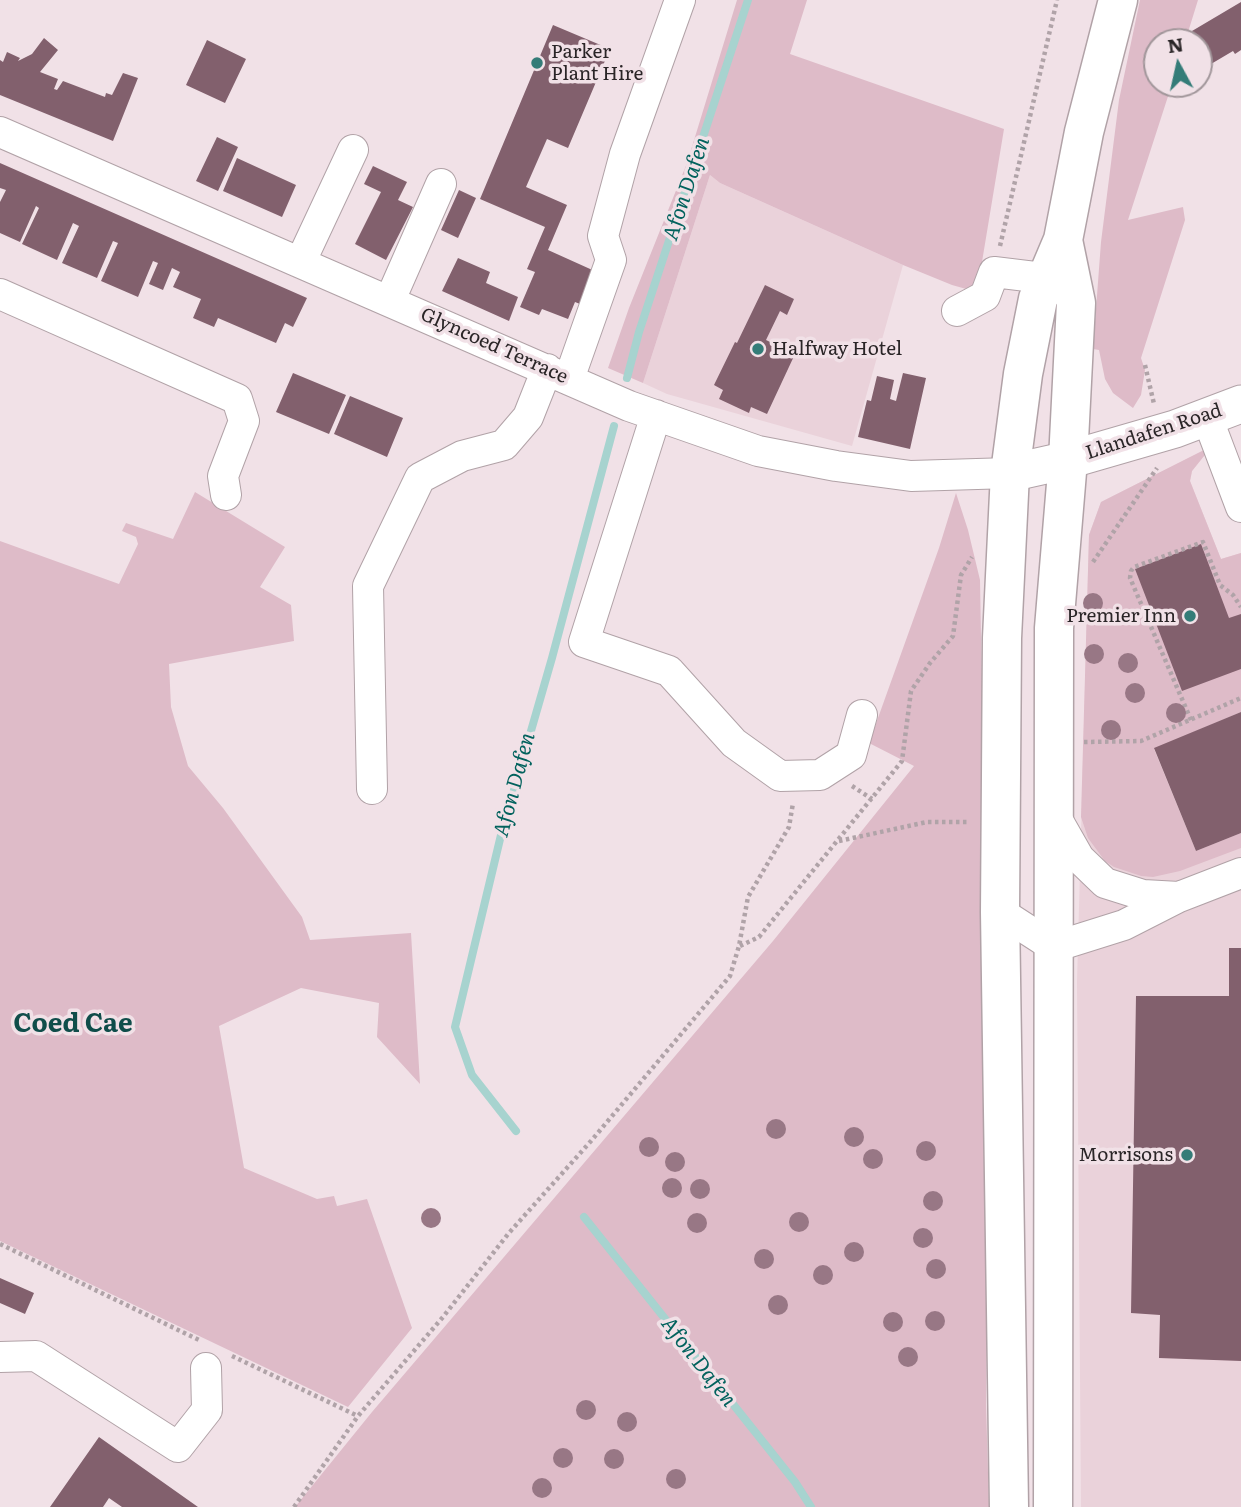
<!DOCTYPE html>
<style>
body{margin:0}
#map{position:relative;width:1241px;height:1507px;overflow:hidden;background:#f1e1e7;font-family:Literata,serif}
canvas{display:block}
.north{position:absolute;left:1143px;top:28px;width:70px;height:70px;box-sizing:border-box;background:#f1e1e7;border:2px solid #a1969a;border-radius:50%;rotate:352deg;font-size:19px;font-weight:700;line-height:28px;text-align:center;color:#2a2527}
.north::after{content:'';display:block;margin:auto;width:24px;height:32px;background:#347c78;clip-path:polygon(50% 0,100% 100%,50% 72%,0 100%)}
</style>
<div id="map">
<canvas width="1241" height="1507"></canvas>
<div class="north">N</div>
</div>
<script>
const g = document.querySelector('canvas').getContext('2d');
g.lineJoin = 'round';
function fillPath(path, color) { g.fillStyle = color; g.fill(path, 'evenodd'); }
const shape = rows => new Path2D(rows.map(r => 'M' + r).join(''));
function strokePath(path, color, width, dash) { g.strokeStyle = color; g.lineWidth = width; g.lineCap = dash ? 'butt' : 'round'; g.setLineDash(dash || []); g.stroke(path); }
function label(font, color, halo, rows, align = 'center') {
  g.font = font + ' Literata,serif'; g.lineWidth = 7; g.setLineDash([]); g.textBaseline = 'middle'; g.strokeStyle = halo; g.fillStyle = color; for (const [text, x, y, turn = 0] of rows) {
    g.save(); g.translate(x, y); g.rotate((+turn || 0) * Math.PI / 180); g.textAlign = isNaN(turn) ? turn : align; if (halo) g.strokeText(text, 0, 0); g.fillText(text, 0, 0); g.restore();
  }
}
fillPath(shape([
 [710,175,720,183,903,265,852,446,667,394,643,383],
 [1212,446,1192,471,1190,481,1221,559,1241,553,1241,1507,1081,1507,1077,982,1089,535,1101,502]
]), '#ead2da');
fillPath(shape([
 [737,0,807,0,790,54,1004,129,977,292,952,285,903,265,720,183,710,175,643,383,608,368,629,308,687,163],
 [1140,0,1198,0,1185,42,1157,42,1157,84,1172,84,1128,220,1183,207,1185,220,1141,358,1145,370,1141,395,1133,408,1113,393,1105,379,1099,350,1093,349,1101,242,1119,100],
 [1212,446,1192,471,1190,481,1221,559,1241,553,1241,712,1154,749,1196,851,1241,833,1241,848,1180,871,1153,877,1141,876,1114,867,1105,861,1088,838,1081,817,1089,535,1101,502],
 [195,492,285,547,260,587,291,605,294,641,169,664,171,707,188,766,223,808,302,917,310,940,411,933,420,1084,377,1037,379,1003,301,988,219,1026,244,1168,317,1199,334,1196,337,1206,367,1199,412,1328,348,1407,0,1241,0,541,119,584,138,544,136,537,122,531,126,523,173,539],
 [956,493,968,530,980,580,989,1108,986,1404,989,1507,295,1507,372,1412,773,941,914,766,869,743,939,548]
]), '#debbc8');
strokePath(shape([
 [627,378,639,332,748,0],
 [516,1131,472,1075,455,1027,501,835,552,658,614,426],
 [584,1217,795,1482,811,1507]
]), '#a7d3cf', 8);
fillPath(shape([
 [1241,2,1241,50,1235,54,1233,51,1211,64,1192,31],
 [553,25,610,49,568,148,547,139,526,187,567,205,548,250,599,273,585,306,575,302,568,319,542,309,539,315,520,307,535,272,527,269,545,227,480,199],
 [44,38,58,50,40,72,58,79,54,89,57,90,63,81,105,97,106,93,112,95,123,73,138,78,113,141,0,95,0,60,3,62,7,52,20,58,18,61,32,54],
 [207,40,246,59,225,103,186,85],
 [217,137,238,147,218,191,196,181],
 [237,158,296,185,282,217,223,191],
 [0,163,307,298,293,327,285,323,276,343,218,318,214,327,193,318,201,299,173,287,180,272,172,268,163,290,149,284,158,263,153,261,138,297,101,281,118,243,113,241,97,278,62,263,79,226,73,223,57,260,22,244,39,208,36,206,20,242,0,233,0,202,6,190,0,188],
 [373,166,407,182,398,200,413,207,386,260,355,244,381,192,364,184],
 [459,190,476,198,458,238,441,230],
 [458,258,490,272,486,283,518,297,509,321,442,291],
 [765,285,794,299,787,315,780,311,766,340,795,354,767,414,751,407,749,413,719,399,723,390,714,385,735,342,737,343],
 [293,373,346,395,329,434,276,412],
 [903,373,926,378,910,449,858,437,867,400,871,401,877,376,894,380,890,399,896,401],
 [350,396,403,418,387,457,334,434],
 [1201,544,1229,618,1241,614,1241,669,1182,691,1135,569],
 [1241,712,1241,833,1196,851,1154,748],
 [1229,948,1241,948,1241,1361,1159,1358,1160,1315,1131,1313,1136,996,1229,996],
 [0,1278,34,1293,25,1314,0,1303],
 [99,1437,198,1507,122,1507,109,1498,103,1507,50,1507]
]), '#82606d');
const minor = shape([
 [0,132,629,406,758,451,836,466,911,476,1010,473],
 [301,261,353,150],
 [0,294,237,399,244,421,223,476,226,495],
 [390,300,441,184],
 [957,311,985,296,994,272,1068,281],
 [569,379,611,260,603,236,625,154,680,0],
 [656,415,584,642,669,671,734,743,780,776,820,775,851,755,862,715],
 [1207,417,1241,507],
 [372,789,368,586,420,478,462,456,504,445,528,417,547,369],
 [1054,814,1079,858,1105,883,1143,895,1179,897],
 [1000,912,1054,947,1124,925,1179,897,1241,873],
 [0,1357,36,1356,178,1447,207,1410,206,1368]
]);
const major = shape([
 [1010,473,1068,460,1175,429,1241,404]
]);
const highway = shape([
 [1009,1507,1000,912,1002,638,1010,473,1023,374,1038,299,1063,240,1084,132,1118,0],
 [1053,1507,1054,628,1068,460,1076,303,1063,240]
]);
strokePath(minor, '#b1a2a7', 32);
strokePath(major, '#b1a2a7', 39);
strokePath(highway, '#b1a2a7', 41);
strokePath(shape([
 [1000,246,1057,0],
 [1145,365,1154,404],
 [1093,562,1157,468],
 [1191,720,1130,578,1131,571,1134,567,1203,542,1220,585,1233,595,1241,607],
 [1084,742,1141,741,1241,698],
 [852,786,872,799],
 [839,841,927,822,968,822],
 [740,946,759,937,902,761,911,691,930,663,953,636,961,575,972,557],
 [0,1244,199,1340],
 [232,1356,358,1416],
 [294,1507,358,1416,443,1317,508,1234,591,1141,730,976,739,946,748,897,789,827,793,803]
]), '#b0a3a8', 4.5, [3.5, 3.5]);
strokePath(minor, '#fff', 30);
strokePath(major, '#fff', 37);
strokePath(highway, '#fff', 38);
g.fillStyle = '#987785';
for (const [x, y] of [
 [1093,603],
 [1094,654],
 [1128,663],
 [1135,693],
 [1176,713],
 [1111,730],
 [776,1129],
 [854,1137],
 [649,1147],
 [926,1151],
 [873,1159],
 [675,1162],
 [672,1188],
 [700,1189],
 [933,1201],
 [431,1218],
 [799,1222],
 [697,1223],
 [923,1238],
 [854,1252],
 [764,1259],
 [936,1269],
 [823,1275],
 [778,1305],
 [935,1321],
 [893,1322],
 [908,1357],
 [586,1410],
 [627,1422],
 [563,1458],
 [614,1459],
 [676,1479],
 [542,1488]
]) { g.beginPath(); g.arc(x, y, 10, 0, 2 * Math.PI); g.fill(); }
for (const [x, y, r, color] of [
 [537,63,7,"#347c78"],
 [758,349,7,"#347c78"],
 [1190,616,7,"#347c78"],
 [1187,1155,7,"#347c78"]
]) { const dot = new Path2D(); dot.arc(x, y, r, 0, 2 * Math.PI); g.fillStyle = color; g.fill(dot); strokePath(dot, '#f1e1e7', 2.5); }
label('19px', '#2a2527', '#f1e1e7', [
 ["Parker",551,52],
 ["Plant Hire",551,74],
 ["Halfway Hotel",772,349],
 ["Premier Inn",1176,616,"right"],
 ["Morrisons",1173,1155,"right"]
], 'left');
label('19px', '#2a2527', '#f1e1e7', [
 ["Glyncoed Terrace",494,346,24],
 ["Llandafen Road",1154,432,-18]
]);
label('italic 21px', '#02625d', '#f1e1e7', [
 ["Afon Dafen",687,189,-72],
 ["Afon Dafen",515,785,-75],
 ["Afon Dafen",698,1362,52]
]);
label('bold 26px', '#0f4d4a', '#f1e1e7', [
 ["Coed Cae",73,1024]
]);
</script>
